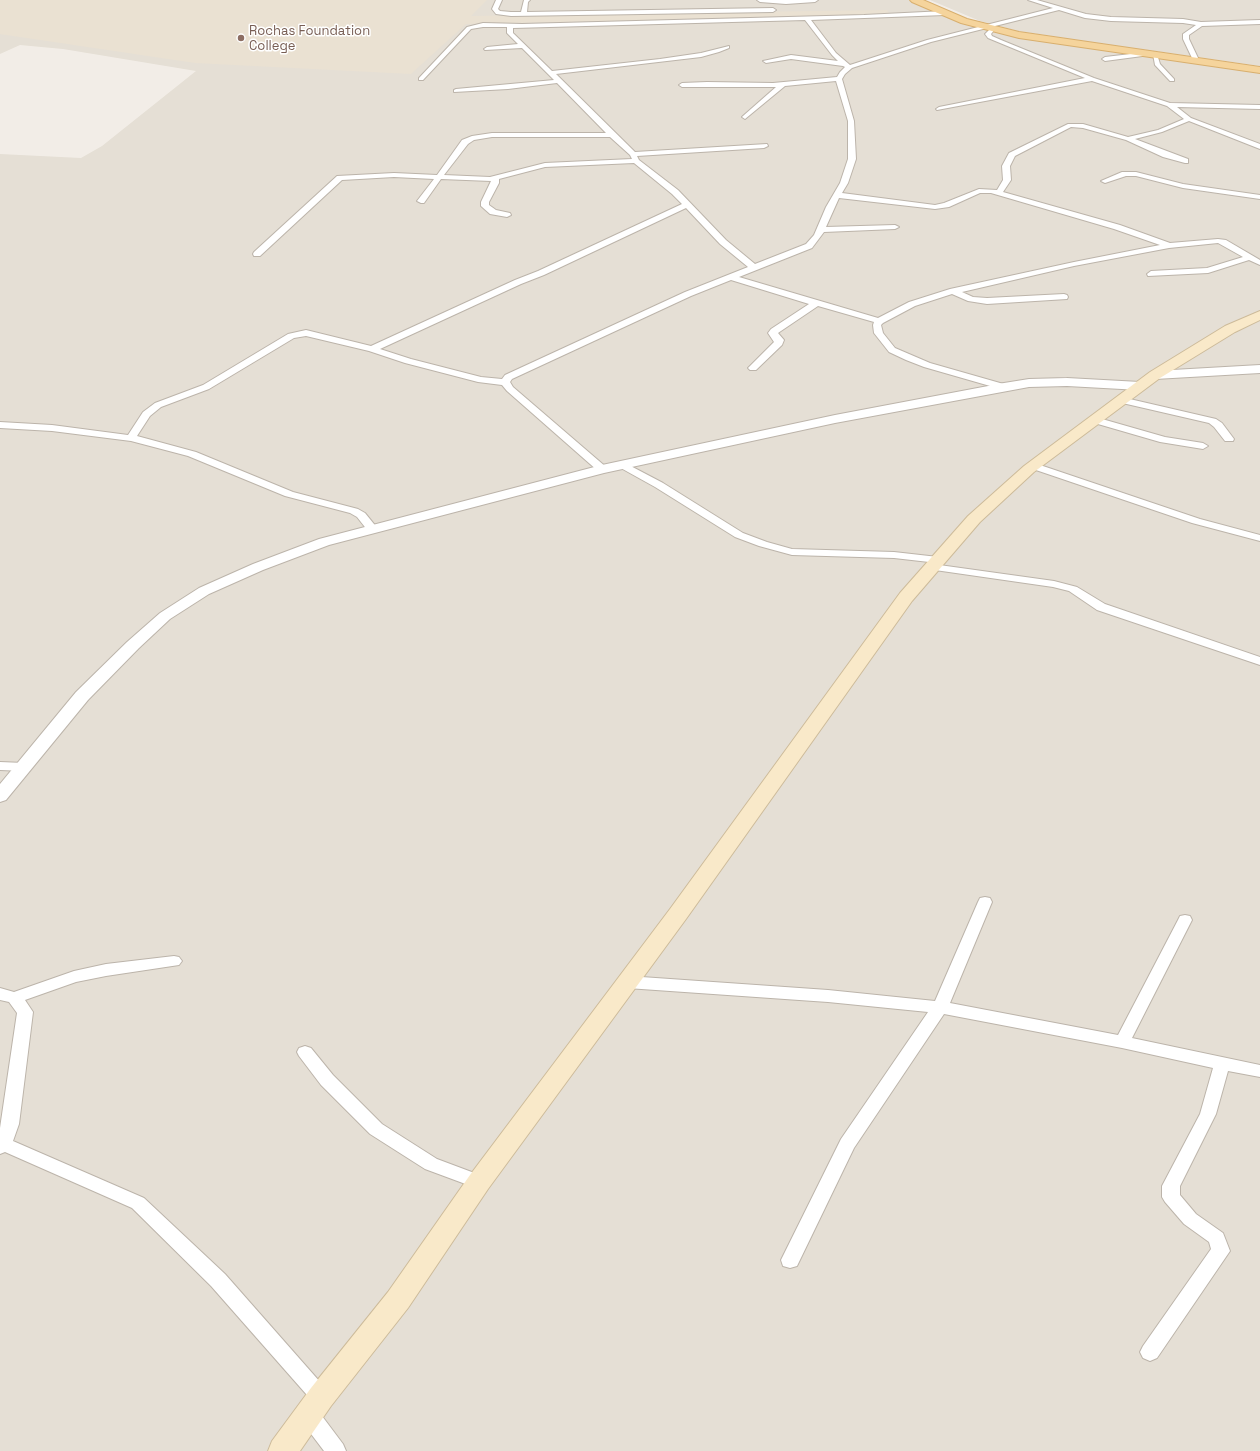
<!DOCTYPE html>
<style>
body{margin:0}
canvas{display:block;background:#f2ede7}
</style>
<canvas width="1260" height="1451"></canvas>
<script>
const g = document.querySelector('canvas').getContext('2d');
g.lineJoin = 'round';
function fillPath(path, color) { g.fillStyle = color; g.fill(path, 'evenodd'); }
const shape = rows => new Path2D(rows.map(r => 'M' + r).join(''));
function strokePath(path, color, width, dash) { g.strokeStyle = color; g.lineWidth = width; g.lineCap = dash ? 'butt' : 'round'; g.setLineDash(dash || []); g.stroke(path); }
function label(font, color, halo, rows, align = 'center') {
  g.font = font + ' "Space Grotesk",sans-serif'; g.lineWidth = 3; g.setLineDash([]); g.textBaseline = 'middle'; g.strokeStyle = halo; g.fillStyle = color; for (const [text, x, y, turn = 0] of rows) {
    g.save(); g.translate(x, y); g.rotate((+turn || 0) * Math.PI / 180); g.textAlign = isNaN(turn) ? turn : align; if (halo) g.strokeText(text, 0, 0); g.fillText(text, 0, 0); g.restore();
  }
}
fillPath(shape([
 [0,0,910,0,967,24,1260,71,1260,1451,0,1451,0,154,81,158,102,146,196,71,63,49,20,45,0,54],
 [930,0,1260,0,1260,66,1091,42,1018,31,980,21]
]), '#e5dfd5');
fillPath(shape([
 [0,0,487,0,471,16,887,10,891,15,466,24,411,74,195,63,0,34]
]), '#eae1d2');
const minor = shape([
 [496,0,502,0,498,9,500,11,511,12,521,12,524,0,530,0,528,2,527,12,773,8,776,10,773,12,511,16,496,14,492,9,496,0],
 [757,0,818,0,815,2,786,4,760,2,757,0],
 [1028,0,1037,0,1086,14,1111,17,1183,19,1201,22,1260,20,1260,24,1202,26,1189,35,1189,39,1198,58,1195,60,1192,58,1183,39,1183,34,1196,25,1183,23,1111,21,1085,18,1059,10,931,42,852,68,845,74,842,79,854,121,856,159,848,183,842,193,935,205,944,203,979,189,997,190,1003,180,1002,166,1009,153,1068,124,1083,124,1128,137,1158,130,1184,119,1167,106,1092,81,937,110,936,109,939,107,1085,78,988,38,985,34,992,27,995,29,991,34,992,36,1001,40,1094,78,1170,103,1260,105,1260,109,1177,107,1191,118,1260,144,1260,149,1189,121,1162,132,1135,139,1188,159,1188,163,1185,163,1163,157,1126,140,1083,128,1071,127,1015,156,1010,166,1011,180,1003,192,1120,225,1170,243,1218,239,1226,240,1260,260,1260,265,1249,260,1208,273,1148,276,1147,274,1151,271,1207,268,1243,257,1218,243,1169,248,1074,266,962,292,973,297,987,298,1064,294,1067,295,1068,297,1067,299,987,304,968,301,952,294,915,306,883,323,881,325,883,333,895,348,930,363,1007,385,1009,387,1007,389,1004,390,924,367,906,360,889,352,874,333,873,325,874,322,818,306,778,333,784,340,782,345,756,370,750,370,748,368,774,342,768,333,771,329,809,304,731,280,691,296,512,379,510,382,513,387,606,467,607,469,606,471,602,472,598,471,507,391,502,385,478,382,405,363,369,351,306,336,294,338,209,389,161,407,150,416,137,436,196,452,293,492,358,509,365,513,378,529,372,532,368,531,357,517,350,513,285,496,188,456,131,441,52,431,0,428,0,422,52,425,128,435,143,412,155,403,203,385,288,334,306,330,371,346,515,280,538,271,682,204,672,194,634,163,545,167,499,179,499,183,489,202,489,205,496,210,510,213,511,215,507,217,490,214,481,206,481,202,491,181,441,179,424,203,421,203,417,201,434,179,394,177,342,180,260,256,254,256,253,254,254,252,337,176,394,173,437,175,462,140,472,136,492,133,606,133,557,83,508,89,454,92,454,90,456,89,554,80,522,48,485,50,484,49,487,47,518,44,507,33,507,27,483,27,471,29,423,80,419,80,419,78,467,27,483,23,522,24,864,15,945,11,948,13,945,15,811,20,836,53,850,65,927,40,1053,8,1028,0],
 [805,20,832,55,838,61,791,55,763,61,766,63,791,59,843,66,845,67,840,72,837,77,773,83,707,82,682,83,679,85,682,87,776,87,743,116,742,117,745,119,785,86,836,81,848,121,848,159,840,183,826,207,814,235,806,244,755,264,726,240,678,190,639,160,637,156,764,148,768,146,767,144,635,152,556,74,701,57,719,52,729,48,729,46,701,53,660,59,552,71,513,33,513,28,805,20],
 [492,137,610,137,630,155,632,159,545,163,490,177,444,175,468,144,474,140,492,137],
 [980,193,991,193,1114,229,1160,245,1074,262,950,289,909,302,878,318,739,277,812,248,824,232,895,229,899,227,895,225,826,227,839,198,935,209,949,207,980,193],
 [686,208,720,244,748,267,685,292,505,375,502,379,481,377,411,359,380,349,521,284,544,275,686,208],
 [1148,52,1150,53,1150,55,1105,61,1102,59,1105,57,1148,52],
 [1153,54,1157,54,1160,64,1174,79,1174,81,1170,81,1155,65,1153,54],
 [1122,172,1136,172,1183,184,1260,195,1260,199,1183,188,1136,176,1126,176,1105,183,1101,181,1122,172],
 [1121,397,1216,419,1222,423,1234,439,1233,441,1225,441,1214,427,1209,423,1118,402,1116,400,1121,397],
 [1095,417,1165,437,1203,443,1208,446,1203,449,1160,442,1091,422,1090,420,1095,417],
 [623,462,663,483,743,533,767,542,792,549,894,552,938,557,942,558,944,560,942,562,938,563,894,558,792,555,759,546,735,537,655,487,619,467,618,465,619,463,623,462],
 [1034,463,1200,519,1260,535,1260,541,1192,523,1030,468,1029,466,1030,464,1034,463],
 [932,564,1054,581,1077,587,1105,604,1260,657,1260,665,1097,610,1069,591,1053,587,928,569,926,567,928,565,932,564],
 [0,762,24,763,29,764,31,767,29,770,24,771,0,770,0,762],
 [985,897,990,898,992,902,950,1003,1118,1035,1178,920,1180,916,1185,915,1190,916,1192,920,1132,1038,1260,1065,1260,1077,1228,1071,1216,1114,1180,1186,1180,1195,1196,1214,1223,1233,1230,1251,1157,1358,1150,1361,1143,1358,1140,1352,1143,1346,1211,1249,1209,1242,1184,1224,1165,1202,1162,1197,1162,1186,1200,1114,1213,1068,1122,1048,944,1014,854,1148,797,1266,790,1268,783,1266,781,1260,841,1139,928,1012,828,1002,627,988,621,986,619,982,621,978,627,976,828,990,935,1001,978,902,980,898,985,897],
 [174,956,179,957,182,961,179,965,106,976,76,982,25,1000,33,1012,19,1124,13,1141,144,1198,225,1274,328,1391,331,1397,328,1403,321,1406,314,1403,211,1286,132,1208,5,1152,0,1154,0,1128,17,1013,9,1002,0,1000,0,988,14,992,74,971,106,964,174,956],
 [305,1046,311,1048,333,1075,382,1124,437,1159,485,1177,488,1182,485,1187,479,1189,425,1169,370,1134,321,1085,299,1056,297,1052,299,1048,305,1046],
 [309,1406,316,1408,343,1444,346,1451,324,1451,302,1422,299,1415,302,1408,309,1406]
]);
const tertiary = shape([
 [1260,365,1260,373,1155,379,1151,378,1149,375,1151,372,1155,371,1260,365],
 [1067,378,1140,382,1144,383,1146,386,1144,389,1140,390,1067,386,1029,387,835,423,604,473,329,545,263,570,209,594,170,619,139,648,88,700,6,800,0,802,0,784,76,692,127,642,160,613,199,588,253,564,319,539,602,465,835,415,1004,383,1029,379,1067,378]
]);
const secondary = shape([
 [1260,311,1260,320,1235,332,1160,378,1034,472,980,522,912,601,686,919,488,1189,408,1308,331,1406,300,1451,268,1451,272,1441,311,1388,388,1292,470,1175,670,909,900,593,968,516,1024,466,1150,372,1225,326,1260,311]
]);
const primary = shape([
 [910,0,923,0,967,19,1019,32,1260,67,1260,73,1019,38,961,23,912,2,910,0]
]);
strokePath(minor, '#bcb4aa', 2);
strokePath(tertiary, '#bcb4aa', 2);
strokePath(secondary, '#cdbb9a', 2);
strokePath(primary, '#d8af6e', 2);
fillPath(minor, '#fff');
fillPath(tertiary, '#fff');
fillPath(secondary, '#f9e9c9');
fillPath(primary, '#f5d49c');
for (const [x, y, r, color] of [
 [241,38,4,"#8d6e63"]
]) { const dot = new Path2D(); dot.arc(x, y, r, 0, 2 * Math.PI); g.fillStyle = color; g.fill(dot); strokePath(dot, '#fff', 1.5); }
label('13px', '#785e54', '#fff', [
 ["Rochas Foundation",249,31],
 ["College",249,46]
], 'left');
</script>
